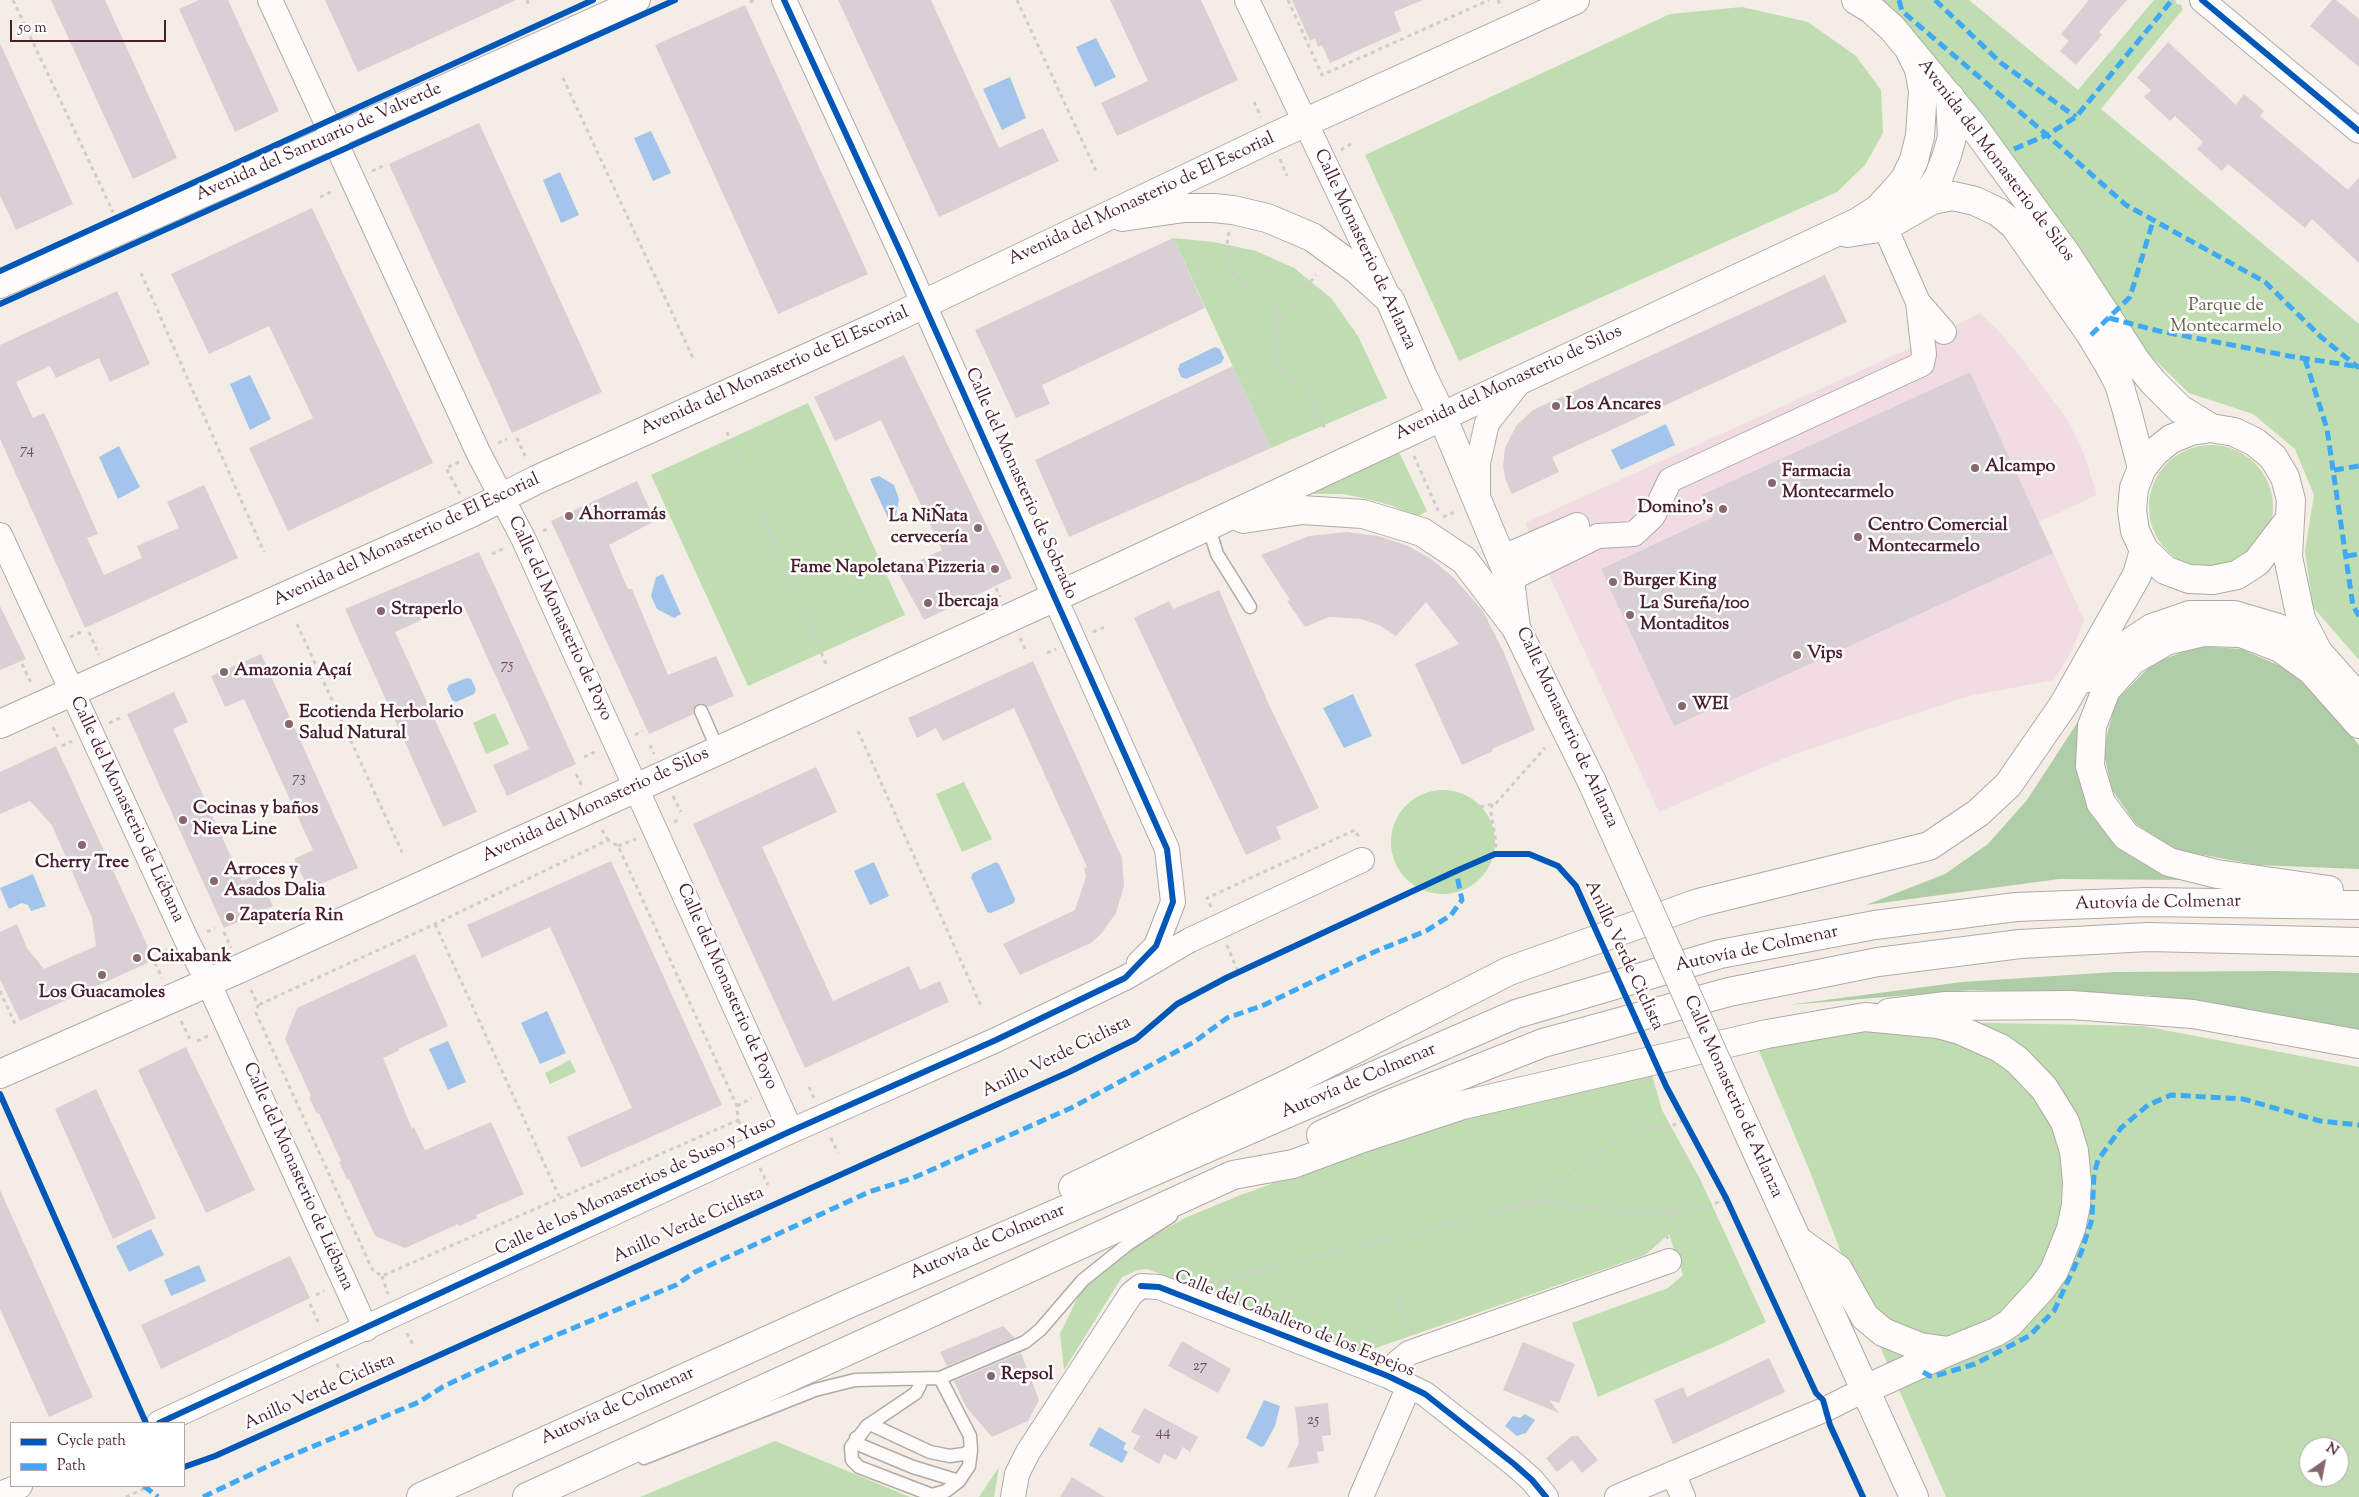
<!DOCTYPE html>
<meta charset="utf-8">
<style>
body{margin:0}
#map{position:relative;width:2359px;height:1497px;overflow:hidden;background:#f3ede5;font-family:"Sorts Mill Goudy",serif}
canvas{display:block}
.legend{position:absolute;left:10px;top:1422px;width:175px;height:65px;box-sizing:border-box;background:#fff;border:1px solid #b7a5aa;margin:0;padding:6px 9px;list-style:none;font-size:15px;color:#4a1f2b}
.legend li{display:flex;align-items:center;gap:10px;height:25px}
.legend b{width:25px;border:1px solid #b7a5aa}
.north{position:absolute;left:2299px;top:1437px;width:50px;height:50px;box-sizing:border-box;background:#fff;border:1px solid #b7a5aa;border-radius:50%;rotate:33deg;font-size:14px;font-weight:700;line-height:20px;text-align:center;color:#4a1f2b}
.north::after{content:'';display:block;margin:auto;width:18px;height:22px;background:#85676c;clip-path:polygon(50% 0,100% 100%,50% 72%,0 100%)}
.scale{position:absolute;left:10px;top:20px;width:156px;height:22px;box-sizing:border-box;border:2px solid #4a1f2b;border-top:0;padding-left:6px;font-size:15px;line-height:18px;white-space:nowrap;color:#4a1f2b;-webkit-text-stroke:4px #fff;paint-order:stroke}
</style>
<div id="map">
<canvas width="2359" height="1497"></canvas>
<ul class="legend">
<li><b style="height:6px;background:#0057b8"></b>Cycle path</li>
<li><b style="height:6px;background:#3fa9f5"></b>Path</li>
</ul>
<div class="north">N</div>
<div class="scale">50 m</div>
</div>
<script>
const g = document.querySelector('canvas').getContext('2d');
g.lineJoin = 'round';
function fillPath(path, color) { g.fillStyle = color; g.fill(path, 'evenodd'); }
const shape = rows => new Path2D(rows.map(r => 'M' + r).join(''));
function strokePath(path, color, width, dash) { g.strokeStyle = color; g.lineWidth = width; g.lineCap = dash ? 'butt' : 'round'; g.setLineDash(dash || []); g.stroke(path); }
function label(font, color, halo, rows, align = 'center') {
  g.font = font + ' "Sorts Mill Goudy",serif'; g.lineWidth = 5; g.setLineDash([]); g.textBaseline = 'middle'; g.strokeStyle = halo; g.fillStyle = color; for (const [text, x, y, turn = 0] of rows) {
    g.save(); g.translate(x, y); g.rotate((+turn || 0) * Math.PI / 180); g.textAlign = isNaN(turn) ? turn : align; if (halo) g.strokeText(text, 0, 0); g.fillText(text, 0, 0); g.restore();
  }
}
fillPath(shape([
 [1980,313,1997,329,2022,359,2067,419,2083,451,2097,495,2039,522,2084,620,2072,651,2054,680,1969,696,1878,726,1787,757,1659,812,1525,523,1915,346]
]), '#f2dce3');
fillPath(shape([
 [1871,0,1969,0,2078,90,2154,0,2173,0,2183,9,2101,109,2359,324,2359,660,2313,607,2305,551,2314,495,2295,449,2253,414,2189,393,2149,354,2012,159],
 [1742,7,1808,22,1856,56,1881,90,1883,133,1865,165,1837,192,1459,361,1365,155,1670,14],
 [1173,238,1214,242,1256,251,1294,268,1331,298,1358,336,1387,398,1271,448],
 [808,403,905,615,748,686,651,475],
 '2149 507a62 62 0 1 1 124 0a62 62 0 1 1-124 0Z',
 [1396,446,1427,511,1417,517,1393,506,1368,499,1343,494,1311,494,1307,492],
 [495,713,509,744,486,754,473,723],
 [964,782,992,839,962,852,936,794],
 '1391 842a52 52 0 1 1 104 0a52 52 0 1 1-104 0Z',
 [1942,1022,2143,1026,2359,1067,2359,1497,1946,1497,1856,1292,1811,1174,1757,1046],
 [2309,1447,2339,1447,2339,1477,2309,1477],
 [570,1060,576,1072,550,1084,545,1073],
 [1651,1071,1662,1110,1700,1179,1766,1322,1723,1343,1598,1397,1572,1323,1668,1288,1683,1275,1669,1234,1645,1255,1364,1352,1357,1351,1147,1269,1138,1270,1122,1277,1064,1370,1060,1334,1080,1293,1113,1262,1149,1238,1185,1218,1238,1196,1372,1147,1490,1111],
 [775,1441,910,1497,640,1497],
 [999,1467,994,1497,979,1497]
]), '#bfddb0');
fillPath(shape([
 [2198,646,2241,649,2285,668,2318,696,2359,745,2359,869,2258,865,2176,850,2136,824,2112,790,2103,750,2116,701,2152,664],
 [2094,697,2080,780,2090,813,2106,834,2127,850,2191,880,2059,879,1866,905,1945,874,1988,844,2027,800],
 [2278,971,2359,973,2359,1035,2147,995,1971,990,1788,1005,1962,982,2115,972]
]), '#afcda6');
fillPath(shape([
 [1096,38,1116,77,1095,87,1076,47],
 [1010,77,1026,118,1002,130,983,89],
 [651,131,671,173,653,181,634,138],
 [560,172,579,215,561,223,543,180],
 [1215,347,1220,349,1224,358,1221,363,1186,379,1181,377,1178,369,1180,364],
 [250,375,271,419,250,430,230,384],
 [1666,424,1675,445,1621,470,1611,450],
 [119,446,140,487,118,499,99,457],
 [879,476,894,485,899,499,896,516,888,518,870,479],
 [663,574,681,614,674,618,657,609,651,596,656,577],
 [467,678,471,679,476,689,474,694,456,702,452,700,447,689,449,685],
 [1353,694,1372,736,1344,748,1323,708],
 [874,862,889,896,870,905,854,871],
 [996,862,999,864,1015,899,1014,903,991,913,987,912,971,877,973,873],
 [33,874,46,906,31,911,28,905,22,903,9,909,0,888],
 [547,1011,566,1053,540,1064,521,1023],
 [448,1041,466,1082,448,1090,429,1049],
 [151,1229,164,1255,129,1272,116,1246],
 [199,1265,206,1281,171,1296,164,1280],
 [1264,1400,1280,1406,1275,1426,1264,1446,1261,1447,1246,1438],
 [1525,1414,1535,1420,1526,1433,1517,1436,1505,1426,1513,1416,1520,1418],
 [1099,1427,1126,1443,1123,1449,1128,1452,1122,1463,1089,1445]
]), '#a3c5eb');
fillPath(shape([
 [51,0,105,0,177,158,133,179],
 [199,0,228,0,279,111,235,132,179,9],
 [325,0,516,0,358,72],
 [838,0,931,0,999,148,1043,128,1059,161,939,217],
 [1110,0,1201,0,1238,80,1117,136,1101,103,1148,81],
 [1292,0,1423,0,1394,12,1401,31,1330,63,1322,45,1318,47,1315,38,1310,41],
 [2089,0,2127,0,2099,32,2102,35,2076,65,2060,51,2069,41,2061,34],
 [2332,0,2336,0,2359,19,2359,67,2310,26],
 [745,5,868,274,778,314,655,45],
 [2168,42,2236,105,2244,94,2264,111,2260,116,2348,190,2359,177,2359,263,2312,219,2305,228,2228,164,2222,171,2197,149,2203,142,2175,116,2170,121,2144,97,2151,90,2137,78],
 [0,43,73,204,16,230,0,195],
 [479,123,602,392,512,433,389,164],
 [312,208,433,463,288,531,249,448,313,418,269,326,209,354,171,274],
 [1173,238,1205,308,1042,385,1050,404,1016,418,975,330],
 [1825,275,1847,322,1552,457,1559,472,1512,494,1506,481,1503,467,1505,448,1516,426,1533,410],
 [117,291,150,364,110,382,99,358,56,378,50,366,16,382,33,418,44,413,55,436,98,534,87,538,104,575,142,558,137,546,179,528,167,502,204,485,238,558,85,628,0,439,0,345],
 [904,355,1012,578,924,620,897,571,942,550,881,420,835,441,814,397],
 [1233,366,1271,448,1069,537,1035,460],
 [1970,372,2053,553,1674,726,1601,569,1713,517,1702,495],
 [637,481,655,521,609,545,628,589,632,589,668,675,716,656,734,696,708,707,702,703,697,704,693,710,694,714,649,734,551,521],
 [1347,532,1378,536,1408,546,1431,559,1454,578,1483,611,1504,653,1535,730,1492,749,1493,751,1462,765,1415,664,1459,644,1426,602,1396,636,1379,625,1361,619,1329,617,1305,627,1287,601,1290,600,1261,555,1309,536],
 [479,552,576,764,507,796,493,765,529,749,462,602,395,632,477,812,443,827,345,609],
 [1219,590,1270,707,1319,808,1276,827,1281,839,1246,855,1134,618,1169,601,1173,609],
 [0,606,26,659,0,670],
 [261,654,358,868,309,889,294,859,313,850,244,699,225,707,211,676],
 [1033,661,1122,858,1124,886,1116,913,1101,934,1091,943,1020,975,1003,944,1075,910,1086,877,1084,868,1087,867,1014,708,943,741,936,728,917,738,908,718],
 [174,692,188,722,173,729,242,881,259,874,273,906,224,928,127,714],
 [56,746,154,960,20,1021,0,979,0,932,17,924,27,948,44,969,96,946,92,918,52,825,30,801,0,814,0,772],
 [816,767,837,812,762,847,833,1001,909,966,920,990,940,981,949,1002,805,1068,693,824],
 [611,861,722,1105,581,1168,567,1137,632,1108,550,927,482,958,467,925],
 [415,954,448,1026,398,1049,400,1050,383,1058,412,1129,414,1127,425,1150,491,1122,524,1194,476,1215,477,1218,459,1226,458,1224,405,1248,375,1236,349,1179,347,1180,339,1162,341,1161,319,1113,317,1114,309,1097,311,1096,285,1039,297,1008],
 [186,1047,255,1190,206,1213,138,1070],
 [96,1089,156,1218,113,1239,55,1109],
 [0,1190,93,1397,49,1417,0,1309],
 [290,1256,310,1298,161,1369,141,1325],
 [1003,1326,1015,1338,947,1366,940,1352],
 [1182,1341,1231,1369,1218,1393,1168,1366],
 [1523,1342,1575,1364,1559,1403,1549,1400,1559,1413,1503,1390],
 [1021,1353,1039,1400,1028,1421,992,1437,966,1407,954,1381],
 [1769,1358,1785,1392,1673,1444,1654,1400,1683,1387,1687,1397],
 [1328,1403,1331,1435,1322,1436,1324,1451,1317,1452,1319,1463,1287,1468,1299,1443,1295,1407],
 [1144,1408,1198,1437,1190,1452,1183,1447,1176,1460,1164,1454,1159,1464,1133,1449,1140,1436,1131,1432],
 [1572,1436,1578,1436,1598,1460,1582,1473,1572,1460,1557,1472,1546,1458],
 [1072,1477,1105,1497,1060,1497]
]), '#d9d0d6');
const service = shape([
 [1209,528,1217,554,1250,607],
 [701,711,718,750],
 [918,1379,920,1385,916,1393,867,1426,851,1447,852,1460,859,1467,932,1495,946,1491,959,1481,969,1466,971,1450,970,1436,940,1378],
 [870,1424,930,1452,950,1456,964,1454,971,1450],
 [856,1438,860,1445,913,1467,959,1481],
 [644,1458,815,1390,855,1380,940,1378,1025,1342,1040,1330,1083,1280,1128,1244,1171,1216]
]);
const minor = shape([
 [270,0,478,452,524,540,791,1131],
 [784,0,904,260,1167,849,1173,902,1156,946,1139,963],
 [1247,0,1388,296],
 [2202,0,2359,131],
 [1885,227,1918,302,1944,332],
 [0,286,638,0],
 [1478,499,1478,463,1487,423,1523,378],
 [0,535,187,941,208,982,366,1329],
 [1501,558,1577,525],
 [1510,579,1598,536,1634,534,1653,516,1670,480,1922,364,1924,354,1918,302],
 [1388,1376,1397,1363,1409,1353,1669,1261],
 [159,1423,791,1131,996,1040,1125,978,1190,940,1362,860],
 [1673,1473,1683,1497],
 [0,1494,20,1486],
 [1013,1497,1017,1474,1028,1452,1131,1294,1141,1286,1159,1287,1388,1376,1425,1394,1514,1464,1532,1480,1546,1497],
 [1361,1497,1409,1386],
 [1617,1497,1826,1409,1866,1389]
]);
const tertiary = shape([
 [1856,0,1872,10,1892,28,1974,127,2065,252,2136,361,2153,382,2180,409,2211,428],
 [1915,208,1928,194,1939,176,1947,155,1952,137,1950,97],
 [1122,217,1184,208,1213,208,1233,210,1267,218,1312,237,1356,269,1390,300,1423,377,1442,416,1510,579,1516,628,1592,782],
 [1847,233,1885,227,1932,200,1953,196,1975,201,1998,212,2014,225,2091,335,2109,365,2119,384,2127,411,2142,468],
 [1243,519,1302,510,1363,514,1422,532,1464,560,1516,628],
 [0,724,471,513,536,480,882,324,1271,138,1575,0],
 [0,1074,241,968,1099,577,1858,222,1878,209,1892,194,1905,179,1914,160,1920,136,1923,91,1919,69,1908,47],
 [1747,1130,1914,1497],
 [1797,1240,1838,1269,1865,1317,1883,1332,1920,1347,1949,1351],
 [1866,1389,1949,1351]
]);
const primary = shape([
 [2290,519,2257,562,2237,575,2213,580,2189,579,2165,570,2144,550,2135,531,2132,510,2134,488,2142,468,2155,452,2171,439,2191,431,2211,428,2234,432,2255,442,2273,457,2285,477,2291,500,2288,557,2301,619,2318,652,2359,698],
 [2101,803,2090,766,2092,726,2106,690,2133,660,2166,641,2204,632,2241,633,2280,648,2312,671,2359,724],
 [1889,1013,1946,1006,2071,1005,2193,1014,2359,1044]
]);
const motorway = shape([
 [2089,678,2114,653,2152,628,2190,615,2234,615,2278,628,2318,652],
 [2101,803,2126,836,2169,862,2217,874,2329,890],
 [1321,1135,1387,1105,1543,1043,1729,992,1878,962,2020,944,2148,937,2359,942],
 [1073,1187,1291,1082,1509,971,1698,903,1929,846,1978,813,2008,785,2064,704,2137,575,2144,550],
 [421,1497,848,1304,1516,1014,1720,954,1875,925,2016,907,2146,902,2359,905],
 [527,1497,1233,1175,1293,1164,1363,1138,1463,1105,1767,1034,1865,1017,1938,1024,1960,1030,2000,1048,2017,1060,2044,1088,2065,1122,2074,1151,2077,1182,2076,1205,2071,1229,2054,1271,2042,1288,2010,1323,1996,1332,1949,1351]
]);
strokePath(service, '#b2a9a6', 15);
strokePath(minor, '#b2a9a6', 26);
strokePath(tertiary, '#b2a9a6', 30);
strokePath(primary, '#b2a9a6', 30);
strokePath(motorway, '#b2a9a6', 30);
strokePath(shape([
 [13,0,113,212],
 [527,0,529,5],
 [1017,0,1097,173],
 [1288,0,1322,75,1489,0],
 [1498,0,1501,8],
 [2172,0,2182,8],
 [750,2,755,0],
 [563,78,693,358],
 [1254,102,1261,117],
 [1341,150,1351,144],
 [1280,159,1287,176],
 [372,171,385,165],
 [320,197,333,191],
 [1229,232,1227,244,1233,272,1278,310,1274,359,1286,373,1305,386,1325,429],
 [141,273,264,552],
 [1276,326,1316,275],
 [727,432,826,664],
 [517,438,526,458],
 [498,443,507,439],
 [1414,456,1440,515],
 [459,462,446,468,460,494],
 [1443,517,1457,511],
 [543,531,549,528],
 [492,554,505,548],
 [996,588,1000,597],
 [297,624,402,852],
 [89,632,99,655],
 [1093,632,1107,626],
 [70,637,81,632],
 [1020,638,1026,651],
 [1047,653,1056,649],
 [22,664,32,685],
 [109,723,120,718],
 [53,727,58,737],
 [858,731,982,1008],
 [635,735,643,731],
 [650,745,654,754],
 [62,746,72,741],
 [584,757,597,751],
 [576,774,583,788],
 [673,796,681,812],
 [1492,804,1491,813,1496,843,1495,854],
 [1480,807,1496,803,1545,748],
 [674,822,680,819],
 [602,830,608,840],
 [618,846,636,839],
 [1211,907,1207,898,1355,830,1360,839],
 [435,924,559,1196],
 [207,932,215,928],
 [224,932,231,948],
 [1227,945,1238,972],
 [158,954,167,950],
 [155,963,162,978],
 [251,990,258,1005,256,1013,372,1269,382,1276,738,1120,737,1106,618,846,608,840,435,924,258,1005],
 [0,991,16,1026],
 [181,1021,190,1039],
 [197,1041,210,1035],
 [809,1087,814,1098],
 [737,1106,752,1098],
 [738,1120,743,1130],
 [831,1138,838,1153],
 [760,1168,768,1185],
 [1526,1201,1562,1180,1621,1137,1649,1127,1674,1125,1683,1120],
 [1668,1239,1664,1230,1674,1213,1706,1208,1726,1198],
 [382,1276,388,1294],
 [1210,1282,1224,1282,1315,1255,1372,1244],
 [316,1295,324,1291],
 [310,1304,320,1326],
 [1412,1330,1372,1244,1450,1225,1526,1202,1551,1202,1618,1212,1674,1213],
 [407,1333,414,1347],
 [337,1364,344,1379],
 [126,1497,150,1486]
]), '#d1cccc', 3, [4, 4]);
strokePath(service, '#fdfcfb', 12);
strokePath(minor, '#fdfcfb', 24);
strokePath(tertiary, '#fdfcfb', 28);
strokePath(primary, '#fdfcfb', 28);
strokePath(motorway, '#fdfcfb', 28);
const tertiaryBridge = shape([
 [1592,782,1747,1130]
]);
strokePath(tertiaryBridge, '#b2a9a6', 30, []);
strokePath(tertiaryBridge, '#fdfcfb', 28);
strokePath(shape([
 [1899,0,1902,11,2047,135,2076,117,2172,0],
 [1935,0,2001,63,2076,117],
 [2014,149,2047,135,2126,205,2265,282,2321,337,2359,368],
 [2109,318,2159,331,2289,356,2354,366],
 [2091,335,2130,297,2153,221],
 [2305,359,2327,429,2353,606,2359,616],
 [2334,470,2359,466],
 [2347,556,2359,554],
 [1923,1372,1930,1376,1935,1376,1975,1364,2029,1336,2054,1311,2081,1253,2092,1219,2094,1174,2098,1160,2121,1128,2148,1105,2171,1095,2243,1099,2320,1121,2359,1125],
 [144,1486,158,1497],
 [203,1497,283,1459,419,1402,444,1386,547,1339,676,1285,695,1272,869,1192,913,1178,1071,1108,1194,1042,1227,1018,1264,1005,1374,952,1426,931,1451,915,1462,900,1456,871]
]), '#3fa9f5', 5, [10, 5]);
strokePath(shape([
 [2202,0,2359,131],
 [0,271,593,0],
 [0,304,675,0],
 [0,1094,146,1423],
 [1141,1286,1159,1287,1388,1376,1425,1394,1514,1464,1532,1480,1546,1497],
 [159,1423,791,1131,996,1040,1125,978,1156,946,1173,902,1167,849,904,260,784,0],
 [184,1467,215,1456,1069,1072,1136,1039,1177,1004,1226,978,1456,871,1495,854,1529,854,1558,866,1576,886,1666,1086,1726,1198,1816,1393,1823,1400,1830,1425,1863,1497]
]), '#0057b8', 6);
for (const [x, y, r, color] of [
 [1556,406,5,"#85676c"],
 [1975,468,5,"#85676c"],
 [1772,483,5,"#85676c"],
 [1723,509,5,"#85676c"],
 [569,516,5,"#85676c"],
 [978,528,5,"#85676c"],
 [1858,537,5,"#85676c"],
 [995,569,5,"#85676c"],
 [1613,582,5,"#85676c"],
 [928,603,5,"#85676c"],
 [381,611,5,"#85676c"],
 [1630,615,5,"#85676c"],
 [1797,655,5,"#85676c"],
 [224,672,5,"#85676c"],
 [1682,706,5,"#85676c"],
 [289,724,5,"#85676c"],
 [183,820,5,"#85676c"],
 [82,845,5,"#85676c"],
 [214,881,5,"#85676c"],
 [230,917,5,"#85676c"],
 [137,958,5,"#85676c"],
 [102,975,5,"#85676c"],
 [991,1376,5,"#85676c"]
]) { const dot = new Path2D(); dot.arc(x, y, r, 0, 2 * Math.PI); g.fillStyle = color; g.fill(dot); strokePath(dot, '#fff', 2); }
label('15px', '#6e4b56', null, [
 ["74",27,451],
 ["75",507,666],
 ["73",299,779],
 ["27",1200,1367],
 ["25",1313,1421],
 ["44",1163,1433]
]);
label('18px', '#4a1f2b', '#fff', [
 ["Avenida del Santuario de Valverde",319,143,-24],
 ["Avenida del Monasterio de Silos",1995,161,53],
 ["Avenida del Monasterio de El Escorial",1142,200,-25],
 ["Calle Monasterio de Arlanza",1364,250,65],
 ["Avenida del Monasterio de El Escorial",775,372,-24],
 ["Avenida del Monasterio de Silos",1509,384,-25],
 ["Calle del Monasterio de Sobrado",1020,484,66],
 ["Avenida del Monasterio de El Escorial",407,541,-25],
 ["Calle del Monasterio de Poyo",559,619,65],
 ["Calle Monasterio de Arlanza",1566,728,65],
 ["Avenida del Monasterio de Silos",596,806,-25],
 ["Calle del Monasterio de Liébana",126,810,65],
 ["Autovía de Colmenar",2158,904,-1],
 ["Autovía de Colmenar",1757,950,-12],
 ["Anillo Verde Ciclista",1623,956,65],
 ["Calle del Monasterio de Poyo",726,987,66],
 ["Anillo Verde Ciclista",1057,1058,-26],
 ["Autovía de Colmenar",1359,1082,-23],
 ["Calle Monasterio de Arlanza",1732,1097,66],
 ["Calle del Monasterio de Liébana",297,1177,66],
 ["Calle de los Monasterios de Suso y Yuso",636,1187,-25],
 ["Anillo Verde Ciclista",689,1226,-24],
 ["Autovía de Colmenar",988,1243,-23],
 ["Calle del Caballero de los Espejos",1294,1325,22],
 ["Anillo Verde Ciclista",320,1393,-24],
 ["Autovía de Colmenar",618,1407,-24]
]);
label('18px', '#645d4a', '#fff', [
 ["Parque de",2226,307],
 ["Montecarmelo",2226,328]
]);
label('bold 18px', '#4a1f2b', '#fff', [
 ["Los Ancares",1566,406],
 ["Alcampo",1985,468],
 ["Farmacia",1782,473],
 ["Montecarmelo",1782,494],
 ["Domino's",1713,509,"right"],
 ["Ahorramás",579,516],
 ["La NiÑata",968,518,"right"],
 ["cervecería",968,539,"right"],
 ["Centro Comercial",1868,527],
 ["Montecarmelo",1868,548],
 ["Fame Napoletana Pizzeria",985,569,"right"],
 ["Burger King",1623,582],
 ["Ibercaja",938,603],
 ["La Sureña/100",1640,605],
 ["Montaditos",1640,626],
 ["Straperlo",391,611],
 ["Vips",1807,655],
 ["Amazonia Açaí",234,672],
 ["WEI",1692,706],
 ["Ecotienda Herbolario",299,714],
 ["Salud Natural",299,735],
 ["Cocinas y baños",193,810],
 ["Nieva Line",193,831],
 ["Cherry Tree",82,864,"center"],
 ["Arroces y",224,871],
 ["Asados Dalia",224,892],
 ["Zapatería Rin",240,917],
 ["Caixabank",147,958],
 ["Los Guacamoles",102,994,"center"],
 ["Repsol",1001,1376]
], 'left');
</script>
